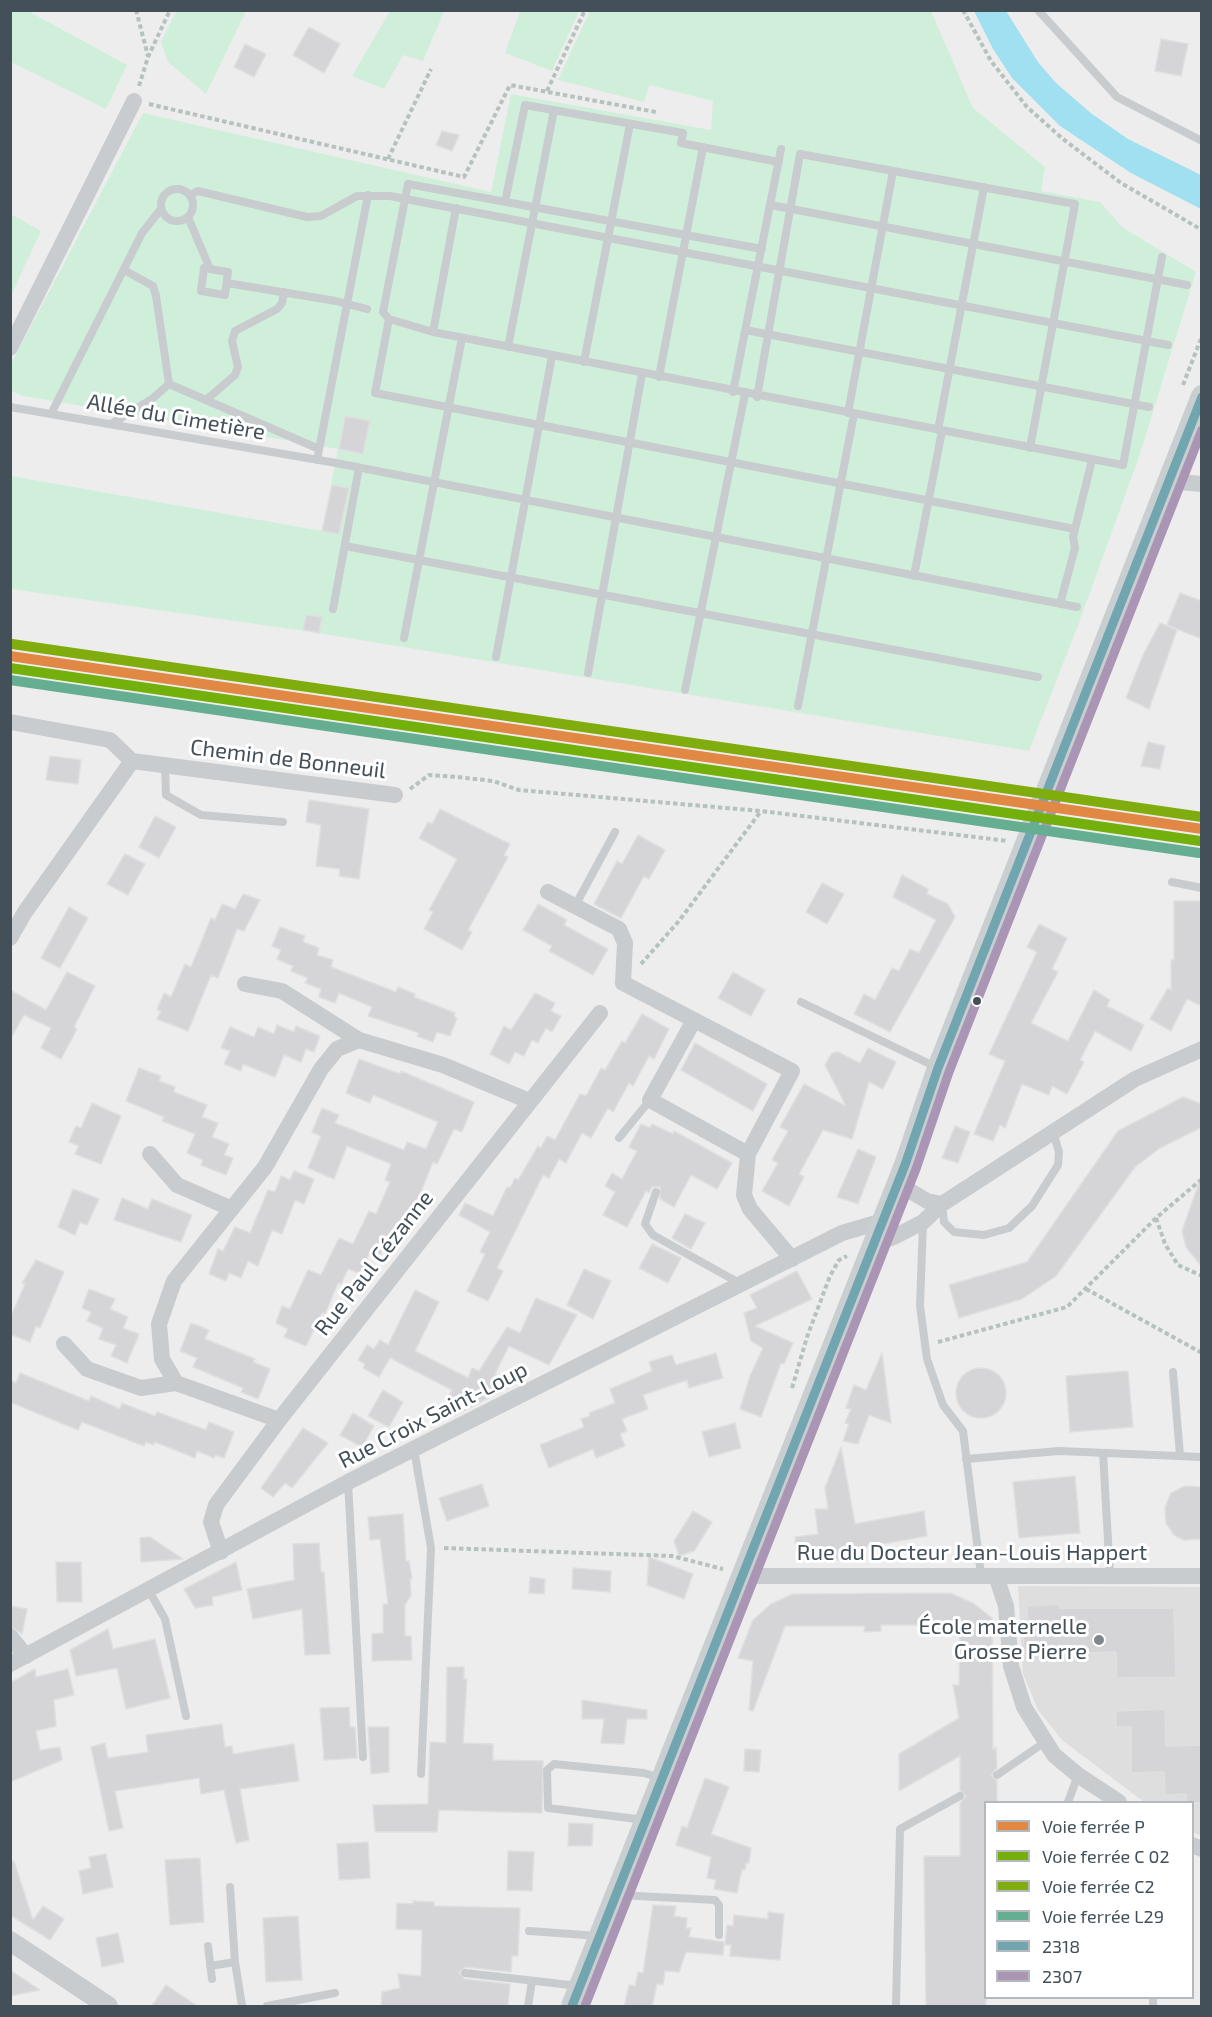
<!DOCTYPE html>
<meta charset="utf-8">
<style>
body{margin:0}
#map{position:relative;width:1212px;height:2017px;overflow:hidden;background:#eeeded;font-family:"Exo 2",sans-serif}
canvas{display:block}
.frame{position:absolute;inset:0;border:12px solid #43505a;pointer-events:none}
.legend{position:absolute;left:984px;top:1801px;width:210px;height:198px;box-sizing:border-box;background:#fff;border:2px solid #b4b9bd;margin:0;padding:8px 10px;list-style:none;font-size:18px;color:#43505a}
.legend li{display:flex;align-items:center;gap:12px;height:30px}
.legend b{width:30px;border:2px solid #b4b9bd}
</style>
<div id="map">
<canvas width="1212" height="2017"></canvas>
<div class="frame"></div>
<ul class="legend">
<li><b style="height:8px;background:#e08844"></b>Voie ferrée P</li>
<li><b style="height:8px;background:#74b00b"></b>Voie ferrée C 02</li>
<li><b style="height:8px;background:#81ac0e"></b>Voie ferrée C2</li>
<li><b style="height:8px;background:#66ae91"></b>Voie ferrée L29</li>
<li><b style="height:8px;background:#71a5b0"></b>2318</li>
<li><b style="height:8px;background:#ab95b4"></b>2307</li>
</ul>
</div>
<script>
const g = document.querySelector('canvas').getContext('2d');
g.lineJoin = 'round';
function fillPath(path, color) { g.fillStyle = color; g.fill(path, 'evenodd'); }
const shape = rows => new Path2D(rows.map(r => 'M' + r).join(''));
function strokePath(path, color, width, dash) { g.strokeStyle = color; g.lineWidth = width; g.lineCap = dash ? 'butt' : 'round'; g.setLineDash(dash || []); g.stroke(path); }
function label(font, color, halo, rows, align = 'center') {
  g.font = font + ' "Exo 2",sans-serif'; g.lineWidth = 6; g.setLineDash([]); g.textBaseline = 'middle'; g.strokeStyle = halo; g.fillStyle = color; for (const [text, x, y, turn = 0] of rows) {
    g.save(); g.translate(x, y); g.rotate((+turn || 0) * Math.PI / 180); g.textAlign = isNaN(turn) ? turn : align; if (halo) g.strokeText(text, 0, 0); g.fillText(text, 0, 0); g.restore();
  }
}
fillPath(shape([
 [1018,1586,1201,1587,1201,1836,1193,1832,1192,1802,1144,1802,1062,1740,1038,1710,1023,1674]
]), '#dfdedf');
fillPath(shape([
 [177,10,246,11,206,94,168,62,161,42],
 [10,11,28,11,127,65,106,109,11,62],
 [390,11,444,11,423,61,403,55,384,89,352,76],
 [520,11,579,11,552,71,505,53],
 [590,11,931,11,973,108,1045,167,1041,191,1100,202,1122,227,1196,272,1140,454,1080,620,1029,751,319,633,11,589,11,476,322,531,338,449,23,396,11,391,11,364,143,113,491,192,511,94,711,130,713,101,649,85,644,102,558,80],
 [11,214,41,231,11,296]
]), '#cfefdb');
fillPath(shape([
 [974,11,1006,11,1038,62,1056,83,1092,114,1128,139,1201,175,1201,209,1131,173,1060,126,1012,78,993,49]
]), '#a1e0f0');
const building = shape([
 [309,27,340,44,324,73,293,55,309,27],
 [1161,39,1188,44,1181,76,1155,71,1161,39],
 [245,44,266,54,254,77,234,67,245,44],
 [442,131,459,135,452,151,436,145,442,131],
 [345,416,370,421,363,454,339,449,345,416],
 [332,485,349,488,339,534,322,531,332,485],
 [1180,593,1202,601,1202,639,1167,625,1180,593],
 [306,615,322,617,319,633,303,630,306,615],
 [1160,623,1177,630,1149,709,1126,698,1143,655,1160,623],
 [1148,742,1165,746,1160,769,1141,766,1148,742],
 [50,756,81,760,78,784,46,780,50,756],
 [309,800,369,809,359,879,339,876,340,869,316,866,321,825,306,822,309,800],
 [440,809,510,844,504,855,508,857,468,930,472,932,462,950,424,929,433,912,429,910,457,859,419,838,428,822,432,824,440,809],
 [155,816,176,827,159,858,139,847,155,816],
 [638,835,665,850,649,879,644,876,621,918,594,904,617,861,622,864,638,835],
 [125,854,145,864,128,895,107,884,125,854],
 [902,875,928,889,927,894,948,904,955,917,890,1032,854,1014,864,994,875,1000,892,968,899,971,910,949,919,953,936,920,893,897,902,875],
 [822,883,844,894,827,924,806,912,822,883],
 [243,894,260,900,244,931,237,929,218,978,211,975,188,1031,157,1019,161,1011,157,1010,164,993,171,997,185,964,191,967,211,918,215,920,222,904,235,909,243,894],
 [1174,901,1202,901,1202,1006,1187,999,1171,1031,1150,1019,1168,988,1171,990,1171,960,1174,960,1174,901],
 [538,904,567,920,564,925,608,949,593,975,549,951,552,946,523,930,538,904],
 [69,907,88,918,60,968,41,958,69,907],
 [1039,924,1067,938,1052,969,1058,972,1031,1023,1068,1041,1094,990,1110,1000,1107,1006,1144,1025,1131,1051,1095,1031,1080,1060,1084,1062,1067,1094,1052,1086,1049,1095,1022,1084,1005,1128,1000,1125,993,1141,974,1134,1005,1061,989,1054,1037,952,1027,947,1039,924],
 [280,927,305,936,303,942,319,948,317,955,333,960,331,967,396,992,398,987,415,994,414,997,455,1013,454,1016,457,1018,450,1036,437,1032,433,1042,417,1036,419,1033,368,1016,372,1007,339,993,335,1003,319,997,321,989,305,983,308,978,291,971,293,966,277,959,281,950,272,946,280,927],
 [67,972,95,986,74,1027,77,1029,61,1059,41,1048,51,1028,24,1015,10,1040,10,990,46,1010,67,972],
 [733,972,765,990,751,1016,718,998,733,972],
 [535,993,555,1003,551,1011,561,1016,552,1032,546,1028,538,1043,532,1040,524,1056,515,1052,509,1064,490,1054,504,1026,511,1030,535,993],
 [642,1014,669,1029,654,1059,649,1056,633,1086,629,1083,613,1112,608,1108,591,1138,582,1133,566,1163,559,1159,549,1178,543,1175,497,1268,503,1271,488,1301,467,1291,485,1254,480,1252,490,1232,459,1215,465,1203,493,1216,507,1187,510,1188,515,1178,518,1180,538,1146,541,1148,547,1136,555,1140,580,1094,586,1096,601,1068,605,1070,622,1041,625,1043,642,1014],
 [277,1025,294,1032,296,1026,320,1036,314,1052,306,1049,301,1062,284,1055,275,1077,243,1064,241,1071,224,1064,230,1051,221,1048,230,1027,254,1037,258,1027,274,1034,277,1025],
 [695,1043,767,1084,753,1111,681,1070,695,1043],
 [868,1048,896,1062,883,1089,869,1082,852,1139,823,1130,799,1174,804,1177,789,1206,762,1191,778,1163,772,1160,788,1131,780,1127,804,1084,846,1106,825,1065,832,1053,838,1052,860,1063,868,1048],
 [359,1059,400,1074,401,1071,474,1102,462,1132,454,1129,437,1164,433,1162,413,1211,409,1209,402,1225,397,1223,380,1255,370,1251,361,1274,348,1269,341,1284,338,1283,325,1314,322,1313,306,1346,284,1337,288,1329,276,1323,282,1306,290,1309,308,1270,321,1275,339,1238,353,1244,369,1211,376,1214,390,1182,385,1180,391,1164,347,1146,334,1179,308,1168,321,1136,312,1132,322,1108,339,1115,335,1123,404,1150,407,1142,426,1149,438,1122,373,1095,370,1103,346,1093,359,1059],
 [139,1068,161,1076,159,1081,175,1087,174,1092,207,1105,202,1117,218,1123,212,1137,229,1144,224,1155,233,1158,226,1175,201,1165,203,1160,187,1153,195,1134,162,1121,164,1117,126,1101,139,1068],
 [1183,1097,1202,1104,1202,1127,1160,1148,1135,1167,1056,1276,1022,1299,959,1318,949,1285,1027,1262,1118,1131,1183,1097],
 [92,1103,121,1116,101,1164,75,1154,79,1146,69,1142,76,1126,81,1128,92,1103],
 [641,1124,650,1128,652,1124,673,1134,674,1131,732,1163,717,1189,691,1175,674,1207,660,1199,660,1187,652,1187,649,1193,646,1191,627,1227,603,1215,615,1192,605,1186,612,1173,622,1179,637,1151,629,1147,641,1124],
 [955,1126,970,1132,958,1163,942,1158,955,1126],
 [858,1149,876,1157,858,1204,837,1197,858,1149],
 [294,1171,314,1179,304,1204,295,1200,282,1234,272,1230,258,1266,248,1261,241,1278,229,1273,226,1281,209,1274,218,1249,223,1251,235,1227,250,1233,268,1190,275,1192,281,1176,290,1180,294,1171],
 [1200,1180,1202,1180,1202,1267,1186,1247,1182,1231,1200,1180],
 [73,1189,99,1199,87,1225,80,1222,75,1235,58,1227,73,1189],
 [122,1198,148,1209,152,1199,192,1215,181,1242,114,1220,122,1198],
 [685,1214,705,1223,691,1249,672,1238,685,1214],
 [652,1244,681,1258,668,1283,639,1268,652,1244],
 [36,1260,64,1272,40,1328,36,1326,30,1342,10,1334,10,1319,25,1284,22,1283,36,1260],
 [584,1269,611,1281,593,1319,567,1305,584,1269],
 [797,1271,812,1299,755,1326,793,1343,784,1364,781,1363,761,1417,740,1409,750,1376,763,1348,751,1341,744,1313,757,1308,750,1295,797,1271],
 [89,1289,115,1299,110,1309,128,1317,123,1328,139,1334,127,1363,111,1356,116,1345,99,1339,103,1328,87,1321,91,1312,82,1308,89,1289],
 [415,1290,439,1302,415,1351,468,1378,472,1368,479,1371,507,1327,520,1333,536,1298,577,1315,549,1365,509,1346,495,1374,515,1384,454,1416,442,1410,452,1390,390,1358,379,1377,363,1368,365,1364,358,1360,367,1345,374,1349,380,1340,388,1345,415,1290],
 [191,1323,209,1330,205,1339,255,1359,253,1362,270,1369,258,1399,241,1392,243,1388,193,1367,197,1358,180,1351,191,1323],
 [716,1353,723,1378,689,1388,687,1380,643,1395,648,1409,622,1419,627,1431,620,1434,625,1446,596,1458,593,1449,549,1468,540,1445,584,1427,581,1419,590,1416,589,1413,615,1403,610,1389,652,1371,649,1362,672,1355,676,1365,716,1353],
 [882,1353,891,1423,869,1415,858,1444,843,1441,849,1424,845,1423,851,1409,846,1408,854,1385,866,1390,882,1353],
 '956 1393a25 25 0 1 1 50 0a25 25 0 1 1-50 0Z',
 [1128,1371,1133,1427,1070,1432,1066,1376,1128,1371],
 [20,1373,89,1401,91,1396,120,1409,122,1403,155,1416,157,1412,206,1430,209,1422,234,1432,224,1458,215,1455,214,1458,197,1451,195,1458,155,1442,153,1445,146,1442,144,1446,82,1422,78,1430,10,1402,10,1380,16,1383,20,1373],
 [383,1390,403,1402,389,1427,368,1416,383,1390],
 [353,1413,374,1426,362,1447,340,1435,353,1413],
 [735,1423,741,1448,709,1457,702,1432,735,1423],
 [303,1428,328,1443,292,1488,285,1483,273,1497,261,1488,303,1428],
 [841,1447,855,1524,924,1511,927,1536,860,1548,861,1557,821,1562,820,1558,797,1561,795,1537,818,1534,815,1509,828,1509,825,1488,841,1447],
 [1075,1476,1080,1533,1019,1538,1013,1482,1075,1476],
 [482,1484,489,1506,447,1521,439,1498,482,1484],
 [1185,1486,1202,1487,1202,1539,1184,1540,1174,1535,1166,1523,1165,1507,1171,1493,1185,1486],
 [693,1511,712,1522,694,1551,679,1556,674,1541,693,1511],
 [403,1514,406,1561,409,1561,412,1579,410,1579,411,1595,405,1605,405,1636,411,1636,412,1660,372,1661,372,1634,383,1633,383,1604,388,1604,380,1539,370,1540,368,1517,403,1514],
 [150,1537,183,1559,141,1562,140,1538,150,1537],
 [319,1543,321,1572,324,1572,330,1654,305,1655,302,1609,253,1619,247,1589,294,1580,293,1544,319,1543],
 [649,1557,693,1574,684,1599,647,1585,649,1557],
 [56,1562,81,1562,82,1602,57,1602,56,1562],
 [236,1562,242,1590,212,1597,213,1605,195,1608,184,1589,236,1562],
 [573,1568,611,1571,610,1592,572,1589,573,1568],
 [530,1577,545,1579,544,1594,529,1593,530,1577],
 [950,1593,973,1603,992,1618,993,1750,996,1747,997,1768,991,1775,997,1781,997,1803,986,1803,986,2007,926,2007,924,1856,960,1856,960,1803,966,1796,960,1790,960,1756,899,1791,899,1754,959,1718,953,1685,959,1685,960,1625,881,1625,881,1631,864,1632,865,1626,785,1626,753,1711,749,1710,753,1661,738,1658,753,1620,771,1604,793,1594,950,1593],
 [1059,1604,1059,1608,1174,1608,1176,1677,1117,1678,1116,1652,1024,1655,1023,1628,1028,1628,1027,1606,1059,1604],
 [10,1606,27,1609,22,1634,10,1626,10,1606],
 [108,1629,113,1649,155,1639,170,1698,126,1709,117,1668,76,1676,70,1650,108,1629],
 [447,1667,464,1667,464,1679,467,1679,463,1743,493,1744,493,1760,543,1761,542,1813,439,1810,437,1832,375,1832,373,1805,428,1804,430,1742,446,1743,447,1667],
 [35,1669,36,1677,68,1669,74,1695,54,1700,56,1726,36,1731,40,1750,60,1747,62,1760,10,1782,10,1683,35,1669],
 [582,1700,647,1710,647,1719,627,1719,624,1744,601,1743,604,1719,582,1719,582,1700],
 [349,1707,350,1727,355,1727,357,1758,324,1760,320,1708,349,1707],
 [1165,1709,1166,1746,1202,1745,1202,1803,1186,1803,1186,1794,1165,1795,1164,1772,1131,1773,1131,1727,1116,1727,1116,1711,1165,1709],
 [222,1724,225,1747,232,1746,233,1754,294,1744,299,1781,240,1789,249,1840,236,1843,224,1790,201,1794,199,1778,115,1791,123,1828,109,1831,91,1747,105,1743,108,1758,148,1752,146,1735,222,1724],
 [368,1727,389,1727,389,1772,371,1774,368,1727],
 [745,1749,761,1750,759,1772,744,1771,745,1749],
 [705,1778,729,1787,711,1834,751,1848,749,1863,746,1863,745,1870,742,1869,737,1893,714,1889,716,1880,707,1878,711,1857,676,1845,682,1826,687,1828,705,1778],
 [569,1823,593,1824,592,1846,568,1846,569,1823],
 [368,1842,370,1878,339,1880,337,1844,368,1842],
 [508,1851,534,1852,532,1891,507,1890,508,1851],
 [106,1854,113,1887,83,1894,79,1871,91,1868,89,1857,106,1854],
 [200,1858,204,1922,170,1925,165,1860,200,1858],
 [14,1861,33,1920,43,1906,64,1919,50,1940,10,1915,10,1862,14,1861],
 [413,1901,434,1902,434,1906,520,1908,518,1956,512,1956,511,1972,466,1967,459,1972,464,1979,510,1984,508,2007,381,2007,382,1992,400,1988,398,1974,421,1976,422,1930,396,1929,397,1903,413,1904,413,1901],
 [653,1905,676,1906,674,1916,687,1918,686,1928,691,1928,689,1937,724,1942,723,1955,686,1952,679,1972,665,1971,663,1985,657,1984,652,2007,624,2007,629,1985,635,1986,638,1972,643,1973,653,1905],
 [768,1912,784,1914,780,1960,730,1956,731,1945,725,1945,727,1925,733,1926,734,1915,768,1919,768,1912],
 [298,1916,302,1980,266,1982,263,1918,298,1916],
 [118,1933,124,1962,102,1967,96,1938,118,1933],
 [10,1970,40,1990,10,1996,10,1970],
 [166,1985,199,2007,151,2007,166,1985]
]);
fillPath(building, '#d5d5d7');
strokePath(building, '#dfdfe0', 1.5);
strokePath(shape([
 [136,10,148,56],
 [963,10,991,61,1027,107,1063,139,1121,183,1202,230],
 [139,86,148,57,170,10],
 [547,91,585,10],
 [149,104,464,177,510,85,656,112],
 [388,159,431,69],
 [1183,385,1202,336],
 [410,789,429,775,457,777,493,781,519,790,761,811,1008,841],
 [641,964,679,921,761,811],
 [1156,1218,1165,1244,1178,1265,1202,1276],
 [1086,1289,1202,1353],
 [938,1342,1067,1307,1156,1218,1202,1179],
 [792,1388,807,1337,830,1276,839,1260,847,1256],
 [444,1548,672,1556,723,1569]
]), '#b5c2be', 4, [4.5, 3]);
strokePath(shape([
 [1038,10,1117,97,1202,141],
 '161 205a16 16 0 1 1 32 0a16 16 0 1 1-32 0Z',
 [190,195,198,191,307,217,321,216,357,196,390,196,1168,345],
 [505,202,525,105,683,133,681,143,779,162],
 [771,205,1187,285],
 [188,217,210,269],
 [762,249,408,184,383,312,389,319,433,332,1123,465,1162,257],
 [204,268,228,272,225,295,201,291,204,268],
 [124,270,153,286,156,296,169,384],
 [227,283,336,301,367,309],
 [389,319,375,393,1075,529],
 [745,330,1149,407],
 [433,332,456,208],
 [508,347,554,110],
 [584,362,630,124],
 [659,377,703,147],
 [733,392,781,149],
 [757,397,800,154,1075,204,1030,448],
 [206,400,235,375,238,367,232,341,235,331,277,309,282,303,284,292],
 [10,407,336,463,1077,607],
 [848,413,893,171],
 [51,414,142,233,161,209],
 [111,424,152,399,169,384,319,449],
 [938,430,984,187],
 [317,460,368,195],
 [345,546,1038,677],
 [914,576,942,431],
 [1060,604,1075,548,1073,537,1092,460],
 [333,609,359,468],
 [404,638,462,338],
 [496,657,552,356],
 [588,673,642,374],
 [685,690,745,394],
 [798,706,854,414],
 [165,765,166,795,201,815,283,822],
 [1172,882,1202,888],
 [575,906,615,832],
 [801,1002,936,1067],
 [619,1138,650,1100],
 [656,1192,645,1224,653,1235,741,1284],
 [942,1205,944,1222,954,1232,984,1235,1009,1228,1032,1206,1058,1165,1059,1152,1053,1132],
 [923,1223,920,1306,927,1359,943,1405,963,1431,981,1575],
 [1173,1372,1180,1455],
 [414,1449,431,1548,421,1774],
 [1103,1453,1110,1575],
 [966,1459,1059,1451,1202,1457],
 [348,1482,363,1757],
 [148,1589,165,1619,186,1716],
 [997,1775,1045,1742],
 [1068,1802,1078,1775],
 [645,1820,548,1808,547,1770,554,1764,644,1773,660,1778],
 [230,1887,235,1962,242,2006],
 [619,1895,715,1900,719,1905,719,1935],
 [529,1931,599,1936],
 [208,1946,212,1979],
 [210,1966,235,1962],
 [465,1973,579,1986],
 [1153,1998,1153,2006],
 [267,2006,335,1993],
 [528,2006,532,1981],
 [896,2006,900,1829,960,1796]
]), '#c9ccce', 8);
strokePath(shape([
 [10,348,134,101],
 [1168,481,1202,484],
 [10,722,110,740,132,761],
 [132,761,395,795],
 [548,892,619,929,625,943,623,983,792,1071,748,1154,744,1195,750,1209,792,1259],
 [10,938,25,912,132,761],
 [245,984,282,991,359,1040,443,1065,529,1101],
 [694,1020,650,1100,748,1154],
 [150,1154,177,1185,230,1208],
 [897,1183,927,1201,942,1204],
 [873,1244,894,1237,923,1222,942,1204,1135,1079,1202,1049],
 [64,1344,87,1369,141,1388,176,1383,279,1420],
 [176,1383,162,1359,159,1324,174,1281,265,1167,321,1069,337,1049,359,1040],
 [221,1552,211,1522,216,1505,279,1420,600,1013],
 [743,1576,1202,1576],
 [996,1576,1006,1606,1011,1666,1024,1707,1054,1755,1078,1775,1119,1802],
 [10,1636,26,1656],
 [10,1664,348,1482,842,1233,883,1221],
 [1192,1845,1202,1849]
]), '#c9ccce', 16);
strokePath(shape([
 [10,1941,108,2006]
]), '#c9ccce', 20);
strokePath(shape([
 [572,2006,905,1165,938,1068,1202,396]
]), '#c9ced1', 22);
strokePath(shape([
 [572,2006,905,1165,938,1068,1202,397]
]), '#71a5b0', 9);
strokePath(shape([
 [585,2006,916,1169,949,1072,1202,430]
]), '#ab95b4', 9);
strokePath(shape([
 [10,656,1202,829]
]), '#e08844', 10);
strokePath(shape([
 [10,668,1200,841]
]), '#74b00b', 10);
strokePath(shape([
 [12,644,1202,817]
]), '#81ac0e', 10);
strokePath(shape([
 [10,680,1199,853]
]), '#66ae91', 10);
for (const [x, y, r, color] of [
 [977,1001,5,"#43505a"],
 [1099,1640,6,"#7f878d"]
]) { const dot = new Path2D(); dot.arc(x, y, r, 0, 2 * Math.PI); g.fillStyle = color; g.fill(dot); strokePath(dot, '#fff', 2); }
label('22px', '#43505a', '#fff', [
 ["Allée du Cimetière",176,417,10],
 ["Chemin de Bonneuil",288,759,7],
 ["Rue Paul Cézanne",374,1263,-52],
 ["Rue Croix Saint-Loup",433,1415,-27],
 ["Rue du Docteur Jean-Louis Happert",972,1553]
]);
label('22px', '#43505a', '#fff', [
 ["École maternelle",1087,1627],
 ["Grosse Pierre",1087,1652]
], 'right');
</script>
